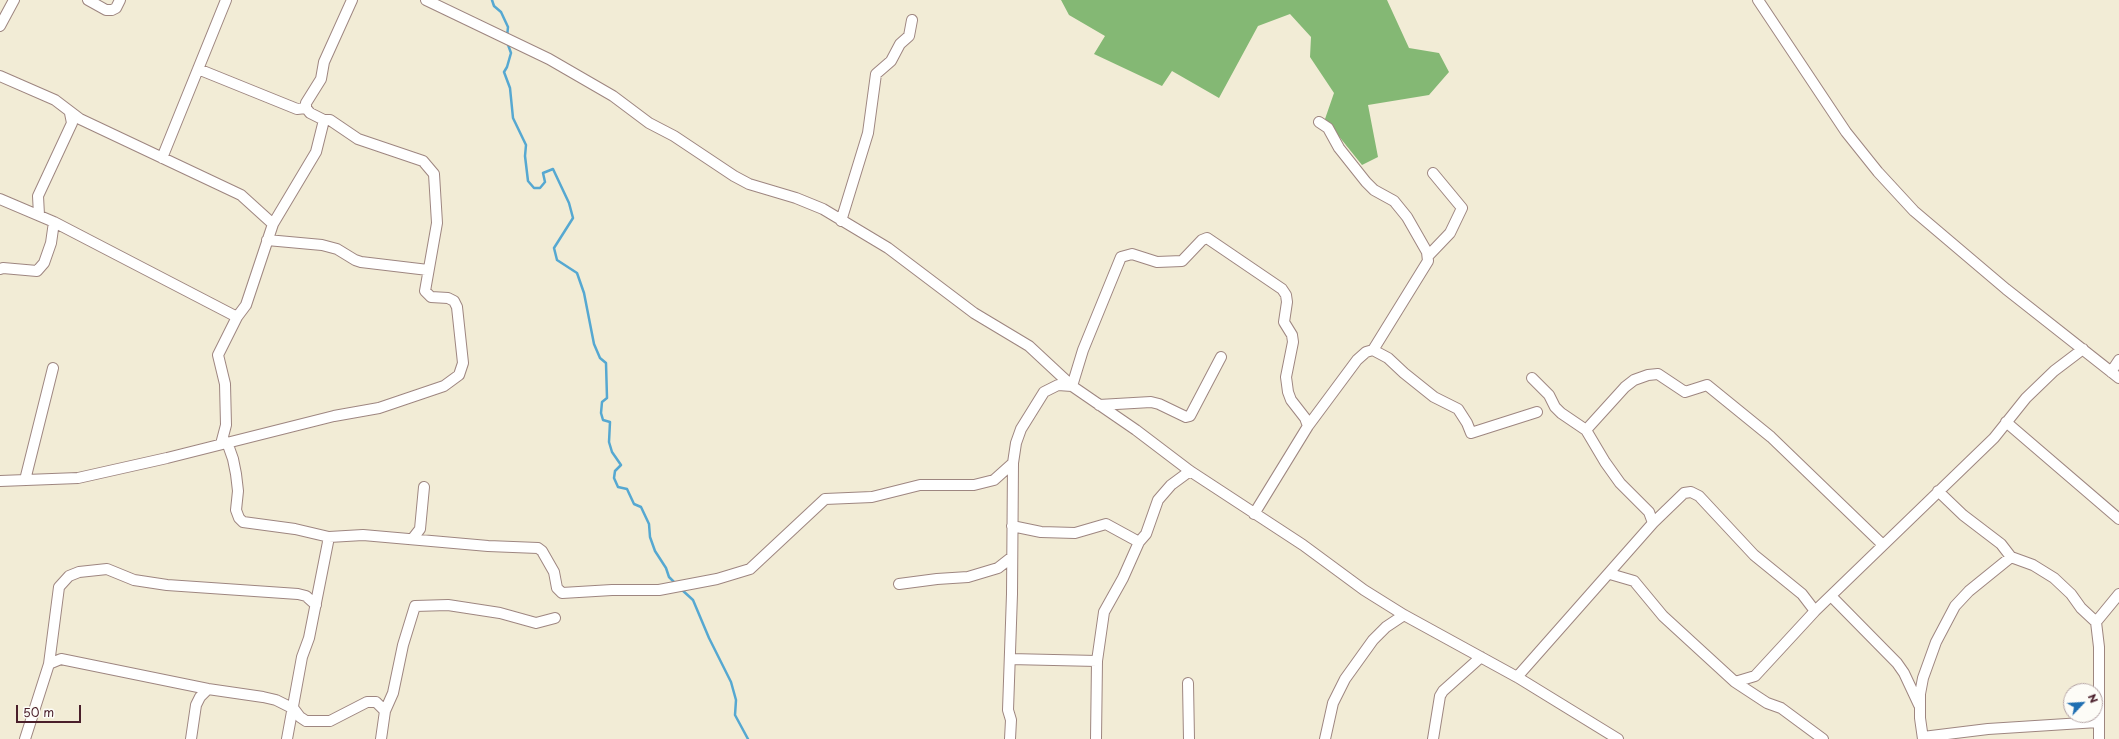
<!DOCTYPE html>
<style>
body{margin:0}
#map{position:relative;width:2119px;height:739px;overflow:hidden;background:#f2ecd6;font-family:"Playpen Sans",sans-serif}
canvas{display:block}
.north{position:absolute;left:2063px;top:683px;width:40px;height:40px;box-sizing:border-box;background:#fdfcf7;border:1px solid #b5a4a5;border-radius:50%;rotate:65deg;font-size:11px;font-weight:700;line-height:16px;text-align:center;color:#4a1f2b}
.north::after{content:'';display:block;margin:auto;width:14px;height:18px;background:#1f6fb2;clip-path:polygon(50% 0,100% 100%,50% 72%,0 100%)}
.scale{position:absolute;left:16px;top:705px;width:65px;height:18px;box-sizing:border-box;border:2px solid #4a1f2b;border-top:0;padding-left:5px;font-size:12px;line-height:14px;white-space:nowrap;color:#4a1f2b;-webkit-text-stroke:3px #fdfcf7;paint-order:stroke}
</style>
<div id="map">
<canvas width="2119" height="739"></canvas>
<div class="north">N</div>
<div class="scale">50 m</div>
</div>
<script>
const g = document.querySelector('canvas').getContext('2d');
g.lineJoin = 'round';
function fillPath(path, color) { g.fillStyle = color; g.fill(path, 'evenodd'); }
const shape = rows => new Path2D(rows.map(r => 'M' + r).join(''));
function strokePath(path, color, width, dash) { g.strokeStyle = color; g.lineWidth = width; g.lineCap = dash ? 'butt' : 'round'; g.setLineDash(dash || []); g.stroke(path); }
fillPath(shape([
 [1061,0,1387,0,1409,48,1439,53,1449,72,1429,95,1368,105,1378,157,1362,165,1325,119,1334,93,1310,57,1311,37,1290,14,1258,26,1219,98,1172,71,1162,86,1094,54,1105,36,1069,15]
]), '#84b874');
strokePath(shape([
 [492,0,494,6,501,12,508,27,507,37],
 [507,42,511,53,507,67,504,72,510,88,513,118,526,145,525,156,528,181,534,188,540,188,545,182,543,173,553,169,569,203,573,218,554,248,557,260,577,273,584,293,594,344,600,358,606,363,607,398,602,402,601,413,603,420,610,422,609,442,612,452,621,465,615,471,614,478,618,487,627,489,634,504,641,507,649,524,650,537,655,551,666,568,669,577,676,584],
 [681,589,693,600,709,638,731,682,736,700,735,715,748,739]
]), '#56a8d1', 2.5);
const minor = shape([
 [88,0,106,10,112,10,116,8,120,0],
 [426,0,549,59,613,96,649,123,674,136,734,176,749,184,796,198,823,209,888,248,974,313,1029,346,1072,386,1136,430,1190,471,1303,545,1364,590,1404,615,1517,677,1618,739],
 [1758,0,1846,132,1878,172,1914,211,2006,289,2119,378],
 [0,26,14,0],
 [198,69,297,109,306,108],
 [0,76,55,100,80,119,241,195,273,224],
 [162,158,226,0],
 [0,199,54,222,237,317],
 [39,215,38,196,72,123,70,113],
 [841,221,868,133,876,74,891,61,900,44,909,36,912,20],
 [267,240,322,245,337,249,355,260,361,262,428,270],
 [1428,256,1450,233,1462,208,1433,173],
 [0,269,3,268,37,271,44,263,51,243,54,222],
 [1373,350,1388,358,1404,373,1434,397,1458,409,1467,423,1471,433,1537,412],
 [2111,372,2119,360],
 [1532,378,1549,395,1555,407,1561,413,1586,430,1605,462,1620,483,1649,512,1653,523],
 [1099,405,1151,402,1159,404,1186,417,1190,416,1221,357],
 [2006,422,2119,519],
 [1586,430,1625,387,1634,380,1648,375,1658,374,1685,392,1707,385,1771,437,1883,545],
 [227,442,233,459,236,474,238,491,236,510,239,518,243,522,295,529,329,537],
 [221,444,226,425,225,384,218,355,237,317,246,305,273,224,316,152,324,120],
 [25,480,53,368],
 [0,481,78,478,167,458,334,416,379,408,444,386,459,375,463,363,457,307,454,301,448,298,431,297,425,291,437,223,434,174,423,161,358,139,330,120,324,120,310,113,306,108,306,103,321,79,324,62,352,0],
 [1254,514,1308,426,1357,360,1366,352,1373,350,1428,261,1427,252,1407,217,1394,201,1374,190,1366,182,1339,148,1328,128,1319,122],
 [1012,526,1041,532,1075,533,1106,524,1139,542],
 [413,538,420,529,424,487],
 [2011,557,2033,565,2054,578,2071,594,2081,608,2096,622,2099,647,2099,739],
 [1610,574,1634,581,1663,616,1735,682,1767,703,1781,708,1823,739],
 [899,584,937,579,968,577,998,568,1012,557],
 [1831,596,1897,663,1904,673,1919,705],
 [2096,622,2119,594],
 [1010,659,1097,661],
 [49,664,61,659,208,689,263,697,276,700,294,709,300,717,306,721,330,721,367,702,376,702,385,711,381,739],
 [1517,677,1653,523,1684,493,1691,492,1699,496,1754,555,1802,594,1815,611],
 [1735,682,1755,676,1815,611,1994,438,2026,398,2054,371,2083,349],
 [1188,683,1189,739],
 [385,711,393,693,403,645,415,606,448,605,500,613,536,623,555,618],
 [1923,737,1988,729,2098,722],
 [25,739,49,664,59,587,69,576,79,572,107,569,134,580,167,585,298,594,306,596,316,605],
 [191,739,196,705,200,697,208,689],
 [287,739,302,657,309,638,329,537,363,535,488,546,538,548,542,551,554,572,557,588,562,593,612,590,659,590,717,579,750,569,825,499,872,497,920,485,974,485,994,480,1013,463],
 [1010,739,1011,720,1008,710,1012,594,1013,463,1016,443,1021,429,1044,392,1058,385,1072,386,1083,350,1121,257,1132,254,1157,262,1182,261,1202,240,1207,238,1282,289,1286,295,1287,302,1284,322,1292,335,1293,342,1286,377,1288,392,1291,400,1305,418,1308,426],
 [1096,739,1097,661,1104,612,1123,578,1139,542,1146,534,1158,500,1171,485,1190,471],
 [1325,739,1333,703,1345,679,1373,640,1386,627,1404,615],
 [1433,739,1440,696,1443,691,1481,657],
 [1923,739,1920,718,1920,694,1923,678,1936,642,1955,606,1969,591,2011,557,2001,544,1963,515,1938,491]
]);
strokePath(minor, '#9e8680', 12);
strokePath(minor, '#fff', 10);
</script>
